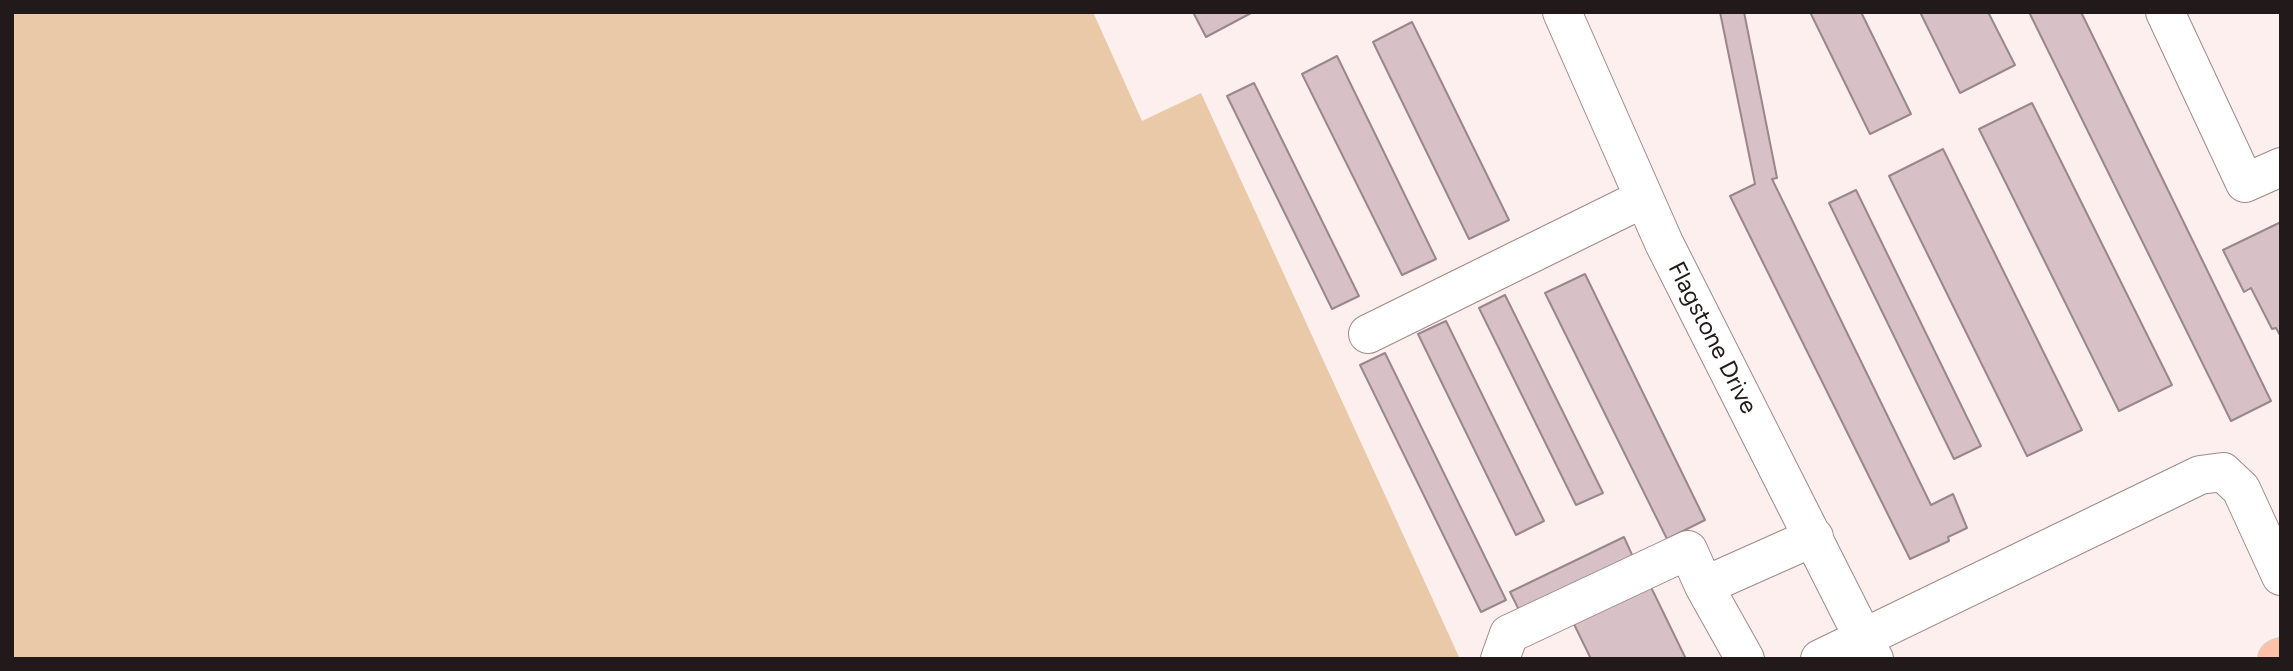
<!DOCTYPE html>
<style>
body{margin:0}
#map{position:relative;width:2293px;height:671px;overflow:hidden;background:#fcefed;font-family:Figtree,sans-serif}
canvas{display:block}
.frame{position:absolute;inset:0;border:14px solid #221a1a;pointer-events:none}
</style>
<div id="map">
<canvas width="2293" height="671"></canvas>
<div class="frame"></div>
</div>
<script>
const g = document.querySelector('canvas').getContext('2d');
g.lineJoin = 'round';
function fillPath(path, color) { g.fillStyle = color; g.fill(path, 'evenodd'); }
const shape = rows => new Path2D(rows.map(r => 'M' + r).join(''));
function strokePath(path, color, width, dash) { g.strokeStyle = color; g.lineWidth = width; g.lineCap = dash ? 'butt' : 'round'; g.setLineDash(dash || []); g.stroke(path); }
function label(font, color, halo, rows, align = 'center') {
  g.font = font + ' Figtree,sans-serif'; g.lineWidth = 5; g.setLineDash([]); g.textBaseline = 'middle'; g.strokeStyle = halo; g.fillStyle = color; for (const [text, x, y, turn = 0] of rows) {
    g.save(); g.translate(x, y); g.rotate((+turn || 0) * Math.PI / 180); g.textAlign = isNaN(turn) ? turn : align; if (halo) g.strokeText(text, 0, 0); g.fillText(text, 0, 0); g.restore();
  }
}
fillPath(shape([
 [12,12,1093,12,1142,121,1201,93,1460,659,12,659]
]), '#eac9a8');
const building = shape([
 [1193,12,1253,12,1206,37,1193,12],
 [1720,12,1744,12,1777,178,1772,179,1931,505,1953,494,1967,528,1948,537,1949,541,1910,559,1730,196,1755,184,1720,12],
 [1810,12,1861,12,1911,114,1870,134,1810,12],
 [1920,12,1988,12,2015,65,1960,93,1920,12],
 [2029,12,2081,12,2271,401,2231,421,2029,12],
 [1412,22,1509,220,1469,239,1373,42,1412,22],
 [1337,56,1436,259,1402,275,1302,74,1337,56],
 [1254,83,1359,296,1332,309,1227,96,1254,83],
 [2032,103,2172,385,2119,411,1979,129,2032,103],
 [1943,149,2082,430,2027,456,1889,176,1943,149],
 [1856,190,1981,446,1954,459,1829,203,1856,190],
 [2281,222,2281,337,2276,328,2272,329,2251,288,2244,292,2223,250,2281,222],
 [1585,274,1705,520,1667,539,1545,293,1585,274],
 [1505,295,1603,493,1576,505,1479,308,1505,295],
 [1446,321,1544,521,1516,535,1418,334,1446,321],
 [1385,353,1506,600,1481,612,1360,365,1385,353],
 [1624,537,1633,557,1520,612,1510,592,1624,537],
 [1647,579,1686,659,1591,659,1570,616,1647,579]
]);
fillPath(building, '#d7c1c6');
strokePath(building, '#9a868b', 2);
const minor = shape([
 [1562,12,1664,243,1874,659],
 [2165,12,2245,183,2281,167],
 [1368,334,1644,198],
 [1704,586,1745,659],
 [1500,659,1509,634,1688,550,1704,586,1814,537],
 [1820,659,2200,475,2223,472,2241,489,2281,576]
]);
const major = shape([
 [2277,659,2281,657]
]);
strokePath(minor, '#9f8a89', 40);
strokePath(major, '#d3d1d1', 40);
strokePath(minor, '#fff', 38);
strokePath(major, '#ffc2a6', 38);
label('24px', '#221a1a', '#fff', [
 ["Flagstone Drive",1712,338,63]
]);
</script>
